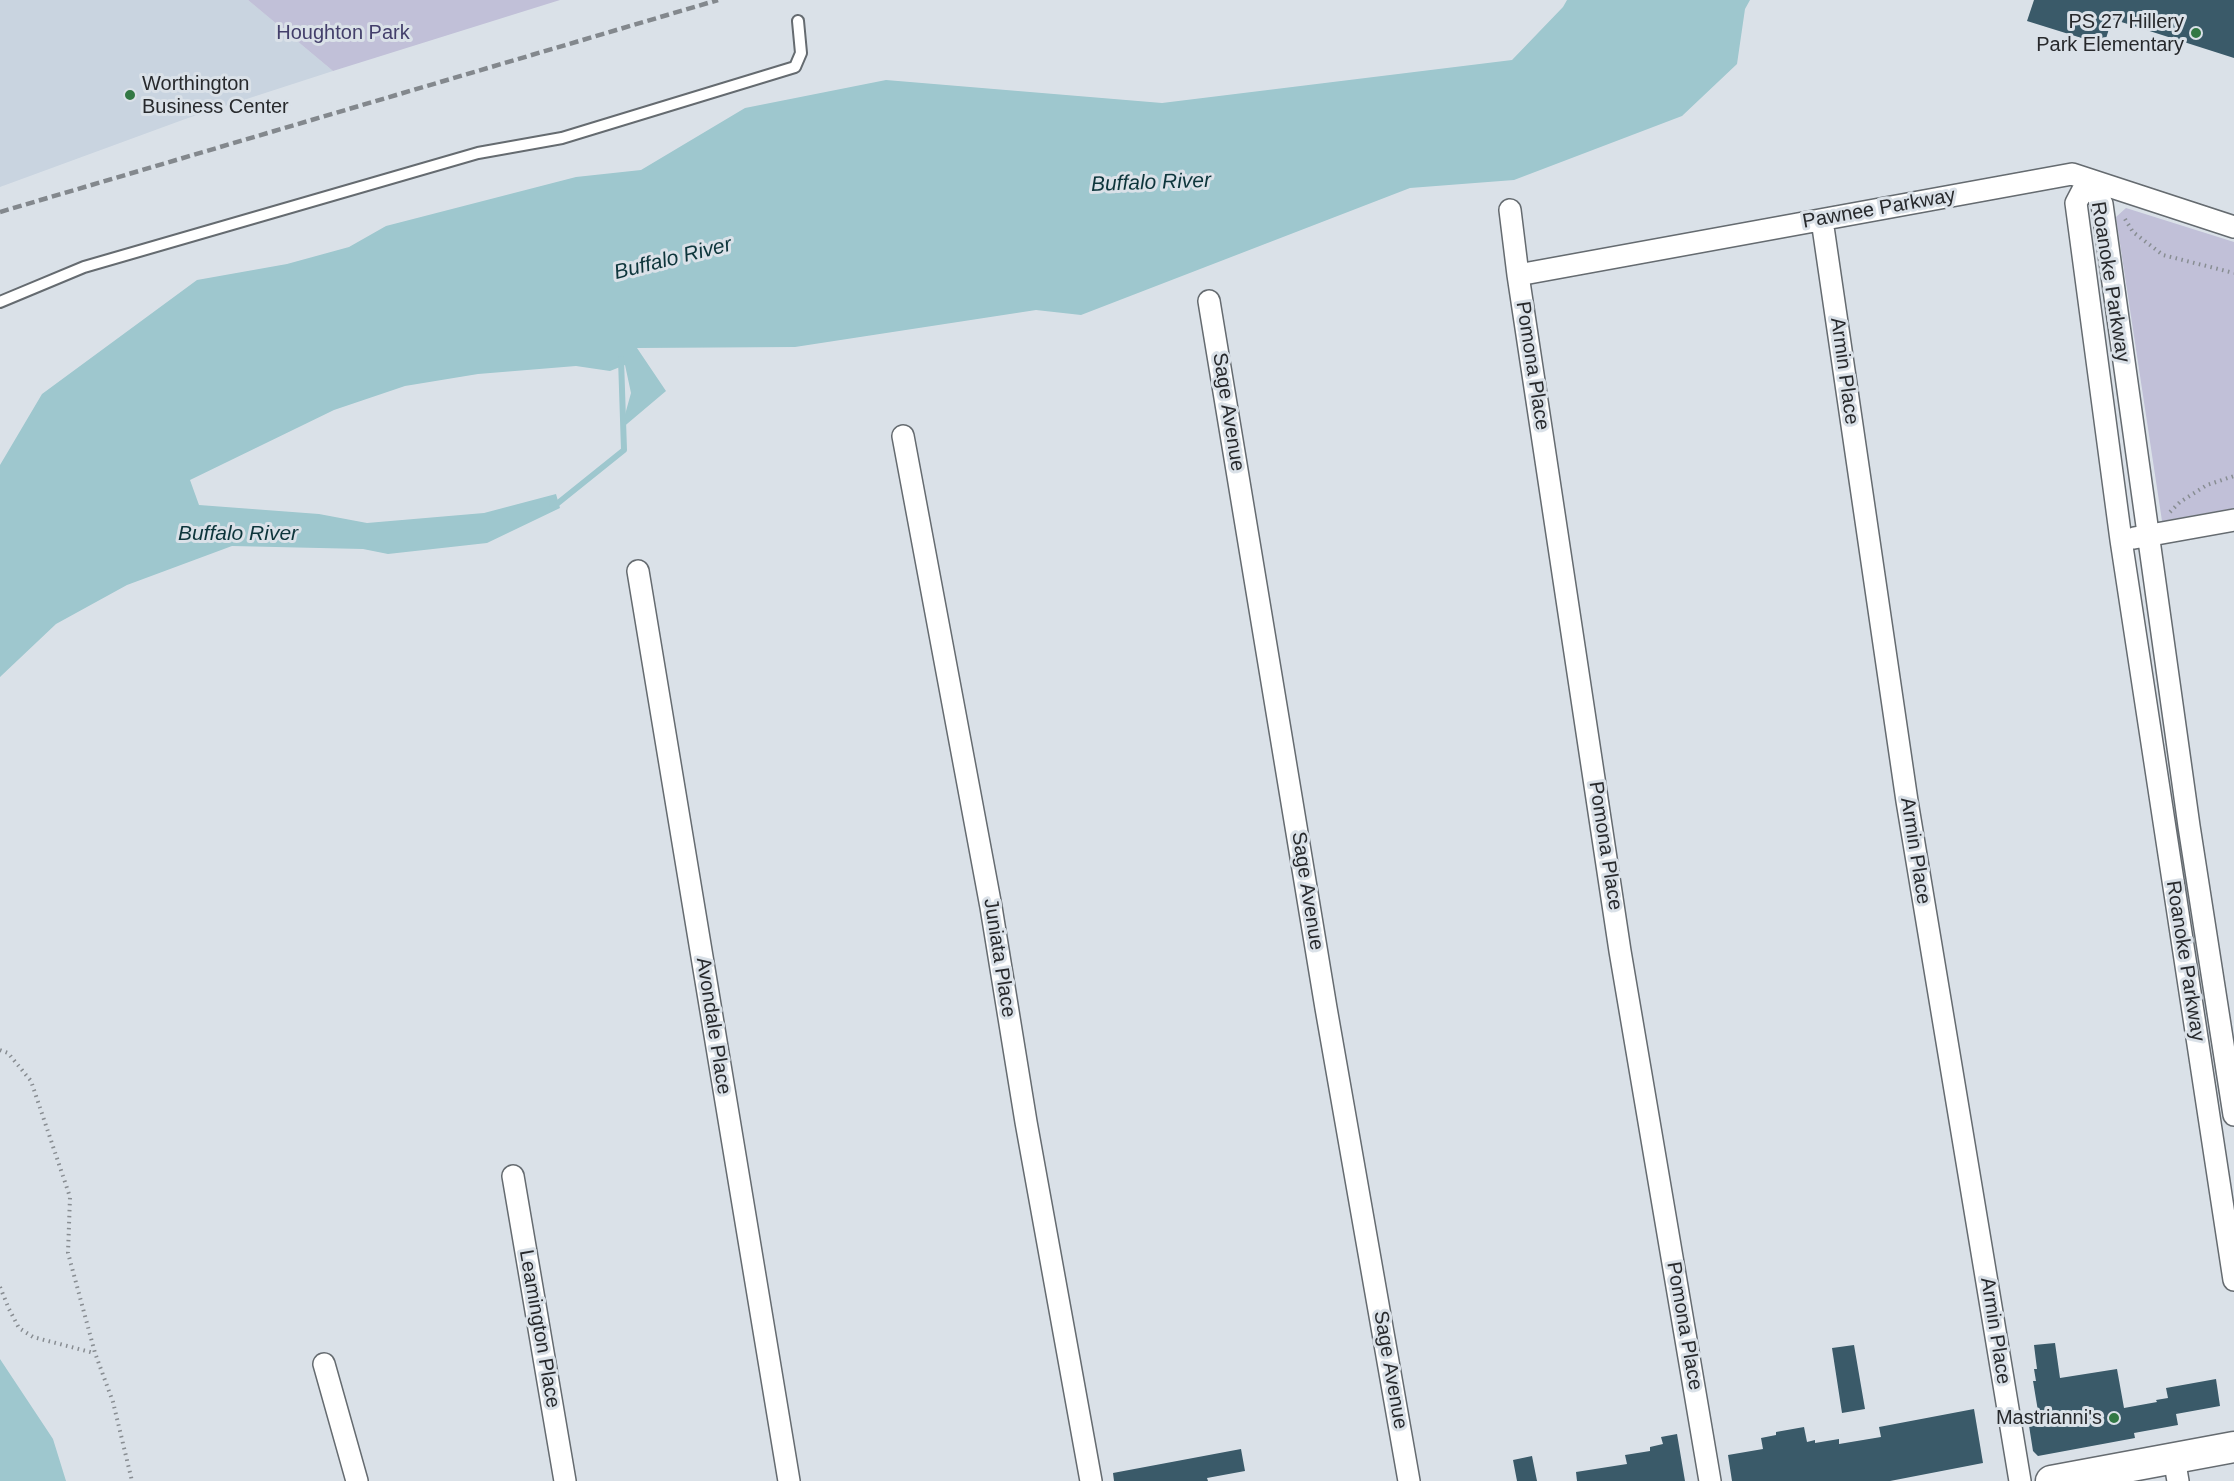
<!DOCTYPE html>
<style>
body{margin:0}
canvas{display:block;background:#dae1e8}
</style>
<canvas width="2234" height="1481"></canvas>
<script>
const g = document.querySelector('canvas').getContext('2d');
g.lineJoin = 'round';
function fillPath(path, color) { g.fillStyle = color; g.fill(path, 'evenodd'); }
const shape = rows => new Path2D(rows.map(r => 'M' + r).join(''));
function strokePath(path, color, width, dash) { g.strokeStyle = color; g.lineWidth = width; g.lineCap = dash ? 'butt' : 'round'; g.setLineDash(dash || []); g.stroke(path); }
function label(font, color, halo, rows, align = 'center') {
  g.font = font + ' Arial,sans-serif'; g.lineWidth = 6; g.setLineDash([]); g.textBaseline = 'middle'; g.strokeStyle = halo; g.fillStyle = color; for (const [text, x, y, turn = 0] of rows) {
    g.save(); g.translate(x, y); g.rotate((+turn || 0) * Math.PI / 180); g.textAlign = isNaN(turn) ? turn : align; if (halo) g.strokeText(text, 0, 0); g.fillText(text, 0, 0); g.restore();
  }
}
fillPath(shape([
 [0,0,248,0,333,71,188,118,0,187]
]), '#c9d4e0');
fillPath(shape([
 [248,0,560,0,333,71],
 [2126,208,2234,242,2234,508,2162,521,2116,217]
]), '#c1c0d8');
fillPath(shape([
 [1567,0,1750,0,1745,9,1737,64,1682,116,1514,180,1410,188,1081,315,1036,310,795,347,637,348,666,391,621,429,631,393,625,365,610,371,576,366,478,374,405,386,334,410,190,480,199,505,319,514,367,523,484,513,556,494,560,508,487,543,388,554,363,549,232,546,127,585,56,624,0,677,0,465,42,394,197,280,287,264,349,247,386,226,576,177,641,170,745,108,886,80,1162,103,1512,60,1563,7],
 [0,1359,53,1439,66,1481,0,1481]
]), '#9ec7ce');
strokePath(shape([
 [552,504,558,503,624,450,621,359]
]), '#9ec7ce', 6);
fillPath(shape([
 [2034,0,2234,0,2234,58,2112,19,2104,45,2027,21],
 [2055,1343,2060,1378,2117,1369,2124,1408,2157,1402,2156,1400,2168,1398,2166,1388,2216,1379,2220,1406,2176,1414,2178,1425,2134,1433,2135,1438,2038,1456,2033,1451,2027,1413,2038,1411,2033,1381,2036,1381,2034,1369,2037,1369,2034,1345],
 [1854,1345,1865,1409,1842,1413,1832,1348],
 [1974,1409,1983,1463,1890,1481,1732,1481,1728,1455,1763,1449,1761,1438,1776,1435,1776,1432,1804,1427,1807,1442,1815,1440,1815,1443,1839,1439,1839,1444,1881,1437,1879,1427],
 [1677,1434,1685,1481,1577,1481,1576,1472,1627,1464,1625,1455,1650,1451,1650,1447,1663,1444,1661,1437],
 [1241,1449,1245,1471,1207,1478,1208,1481,1114,1481,1113,1473],
 [1532,1456,1537,1481,1517,1481,1513,1460]
]), '#3a5a69');
const service = shape([
 [0,302,84,267,478,153,562,138,795,67,801,53,798,21]
]);
const minor = shape([
 [2088,180,2076,203,2121,540,2234,1280],
 [2088,180,2102,204,2189,826,2234,1115],
 [1510,210,1518,275,1620,951,1710,1481],
 [1822,220,1907,801,2020,1481],
 [1518,275,2072,174,2234,227],
 [1209,301,1326,1008,1409,1481],
 [903,436,991,907,1026,1122,1091,1481],
 [2134,538,2234,520],
 [638,571,789,1481],
 [513,1176,565,1481],
 [324,1364,357,1481],
 [2174,1458,2178,1481]
]);
const secondary = shape([
 [2051,1481,2234,1447]
]);
strokePath(service, '#656b70', 14);
strokePath(minor, '#656b70', 24);
strokePath(secondary, '#656b70', 33);
strokePath(shape([
 [2125,219,2133,232,2163,255,2234,273],
 [2170,512,2180,502,2207,485,2234,476],
 [0,1050,8,1053,31,1081,70,1197,68,1253,95,1353,113,1402,132,1481],
 [0,1287,9,1309,19,1328,33,1337,94,1353]
]), '#888d92', 4, [1.5, 4.5]);
strokePath(service, '#fff', 10);
strokePath(minor, '#fff', 21);
strokePath(secondary, '#fff', 30);
strokePath(shape([
 [0,212,718,0]
]), '#83888d', 4.5, [9, 4.5]);
for (const [x, y, r, color] of [
 [2196,33,6,"#327844"],
 [130,95,6,"#327844"],
 [2114,1418,6,"#327844"]
]) { const dot = new Path2D(); dot.arc(x, y, r, 0, 2 * Math.PI); g.fillStyle = color; g.fill(dot); strokePath(dot, '#dae1e8', 2); }
label('20px', '#27292c', '#dae1e8', [
 ["PS 27 Hillery",2184,22],
 ["Park Elementary",2184,45],
 ["Worthington",142,84,"left"],
 ["Business Center",142,107,"left"],
 ["Mastrianni's",2102,1418]
], 'right');
label('20px', '#433f6b', '#dae1e8', [
 ["Houghton Park",343,33]
]);
label('20px', '#27292c', '#dae1e8', [
 ["Pawnee Parkway",1879,209,-10],
 ["Roanoke Parkway",2110,282,81],
 ["Pomona Place",1532,366,81],
 ["Armin Place",1844,371,82],
 ["Sage Avenue",1228,412,81],
 ["Pomona Place",1605,846,81],
 ["Armin Place",1915,851,81],
 ["Sage Avenue",1307,891,81],
 ["Juniata Place",999,958,81],
 ["Roanoke Parkway",2185,961,81],
 ["Avondale Place",713,1026,81],
 ["Pomona Place",1684,1326,80],
 ["Leamington Place",539,1329,80],
 ["Armin Place",1995,1331,81],
 ["Sage Avenue",1390,1370,80]
]);
label('italic 21px', '#0d353b', '#dae1e8', [
 ["Buffalo River",1151,183,-2],
 ["Buffalo River",673,259,-14],
 ["Buffalo River",238,534]
]);
</script>
